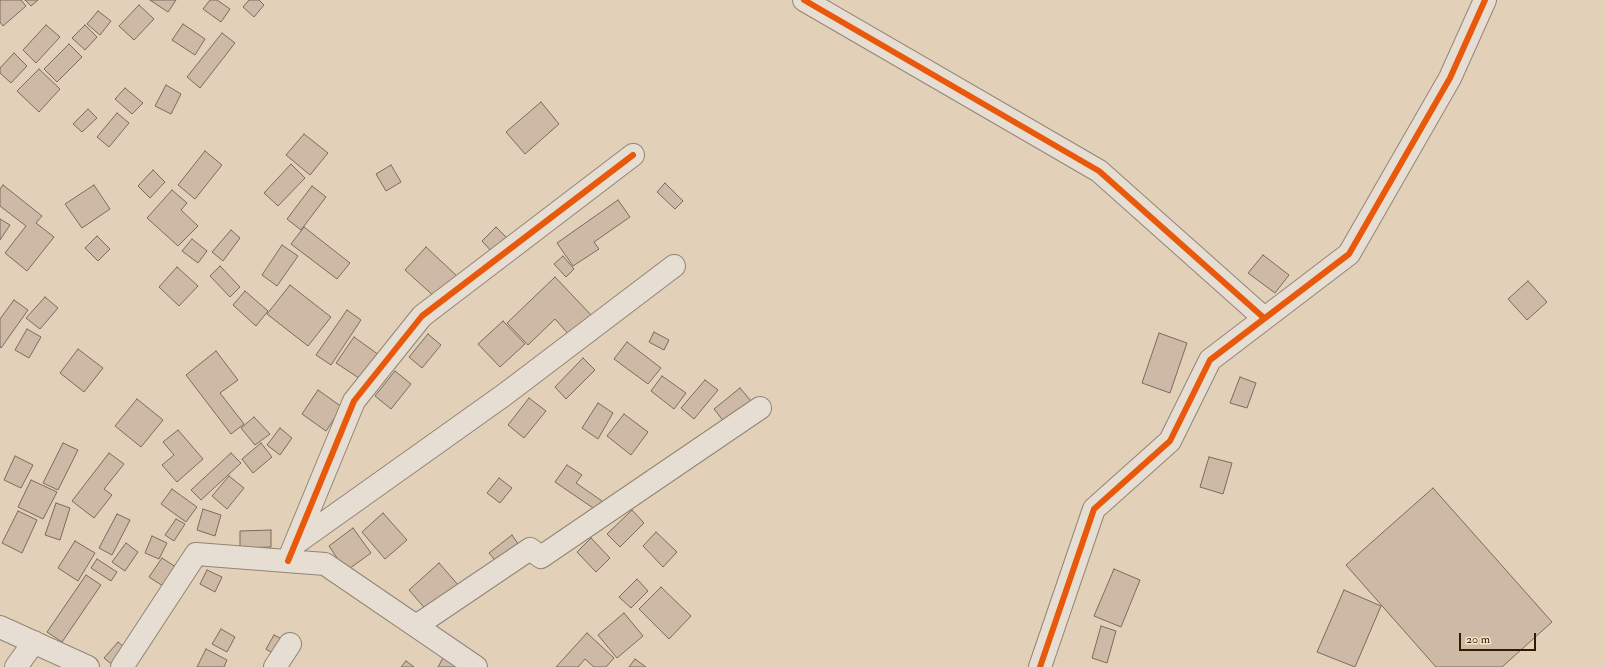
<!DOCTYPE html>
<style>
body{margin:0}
#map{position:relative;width:1605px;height:667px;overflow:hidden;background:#e2d0b8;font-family:"IM FELL Double Pica",serif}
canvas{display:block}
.scale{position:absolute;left:1459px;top:633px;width:77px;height:18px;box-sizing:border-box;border:2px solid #341b00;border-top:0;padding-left:5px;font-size:12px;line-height:14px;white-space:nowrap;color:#341b00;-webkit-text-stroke:3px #f7e2c6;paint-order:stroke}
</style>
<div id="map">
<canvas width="1605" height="667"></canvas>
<div class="scale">20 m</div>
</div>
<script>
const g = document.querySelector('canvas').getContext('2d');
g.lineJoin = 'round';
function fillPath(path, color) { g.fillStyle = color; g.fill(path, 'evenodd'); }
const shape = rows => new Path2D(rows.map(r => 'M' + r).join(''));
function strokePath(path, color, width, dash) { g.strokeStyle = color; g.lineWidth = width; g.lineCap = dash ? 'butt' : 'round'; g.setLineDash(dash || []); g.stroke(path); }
const building = shape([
 [0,0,21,0,26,6,3,26,0,22,0,0],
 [25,0,38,0,31,6,25,0],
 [150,0,176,0,168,12,150,0],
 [210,0,217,0,230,9,221,22,203,9,210,0],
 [249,0,259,0,264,5,254,17,243,7,249,0],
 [139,5,154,19,134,40,119,26,139,5],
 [98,11,111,21,100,35,87,24,98,11],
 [183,24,205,39,195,55,172,40,183,24],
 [46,25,60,37,36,63,23,50,46,25],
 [85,25,97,37,85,50,72,38,85,25],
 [222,33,235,43,200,88,187,77,222,33],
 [69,44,82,57,57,82,44,69,69,44],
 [14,53,27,66,11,83,0,73,0,68,14,53],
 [39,69,60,89,39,112,17,91,39,69],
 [166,85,181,94,171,114,155,106,166,85],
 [125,88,143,103,132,114,115,99,125,88],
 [541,102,559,124,525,154,506,132,541,102],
 [88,109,97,118,82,132,73,124,88,109],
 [117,113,129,123,109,147,97,137,117,113],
 [304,134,328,153,310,175,286,155,304,134],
 [205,151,222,165,195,199,178,185,205,151],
 [291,164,305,178,278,206,264,193,291,164],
 [391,165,401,182,386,191,376,174,391,165],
 [153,170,165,182,150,198,138,186,153,170],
 [665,183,683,201,675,209,657,192,665,183],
 [3,185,42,216,36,223,54,237,27,271,5,253,26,226,0,206,0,189,3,185],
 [94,185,110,209,82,228,65,204,94,185],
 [312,186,326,197,301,230,287,219,312,186],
 [172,190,187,203,181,210,198,226,178,246,147,218,172,190],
 [618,200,630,217,594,242,599,249,573,266,557,243,618,200],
 [0,219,10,225,0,240,0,219],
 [304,227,350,263,337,279,291,244,304,227],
 [496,227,508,239,494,254,482,241,496,227],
 [231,230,240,238,223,261,212,252,231,230],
 [97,236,110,249,98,261,85,248,97,236],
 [192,239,207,251,198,263,182,251,192,239],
 [282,245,298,256,277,286,262,275,282,245],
 [426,247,458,277,437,299,405,270,426,247],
 [1263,255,1289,275,1275,293,1248,273,1263,255],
 [563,256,574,269,566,277,554,264,563,256],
 [220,266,240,287,230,297,210,276,220,266],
 [177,267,198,286,179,306,159,287,177,267],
 [555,277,592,316,571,337,555,319,528,345,507,323,555,277],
 [1528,281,1547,302,1527,320,1508,299,1528,281],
 [290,285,331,317,308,346,267,314,290,285],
 [245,291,268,311,256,326,233,305,245,291],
 [45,297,58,308,40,329,26,318,45,297],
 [14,300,28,310,1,348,0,347,0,319,14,300],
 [347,310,361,320,331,365,316,355,347,310],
 [503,321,525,344,500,367,478,344,503,321],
 [27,329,41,337,29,358,15,350,27,329],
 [654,332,669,340,664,350,649,342,654,332],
 [1159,333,1187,343,1170,393,1142,383,1159,333],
 [428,334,441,345,422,368,409,357,428,334],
 [354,337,379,355,362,380,336,363,354,337],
 [627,342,661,368,648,384,614,359,627,342],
 [78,349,103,368,84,392,60,373,78,349],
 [216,351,238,380,220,393,244,424,231,434,186,375,216,351],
 [583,358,595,370,566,399,555,387,583,358],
 [395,371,411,384,391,409,375,396,395,371],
 [662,376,686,393,674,409,651,391,662,376],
 [1240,377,1256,383,1247,408,1230,403,1240,377],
 [705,380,718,390,694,419,681,408,705,380],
 [740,388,751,401,725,423,714,409,740,388],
 [318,390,342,407,326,431,302,414,318,390],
 [529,398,546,411,524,438,508,425,529,398],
 [137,399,163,420,141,447,115,426,137,399],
 [598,403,613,413,598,439,582,428,598,403],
 [624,414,648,432,631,455,607,436,624,414],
 [254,417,270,434,255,445,241,428,254,417],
 [280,428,292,438,280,455,267,445,280,428],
 [178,430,203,459,177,482,162,465,174,455,163,442,178,430],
 [63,443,78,450,58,490,43,483,63,443],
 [261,443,272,457,253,473,242,459,261,443],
 [109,453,124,464,104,489,112,495,94,518,72,501,109,453],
 [231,453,241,463,201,500,191,490,231,453],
 [15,456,33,465,21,488,4,480,15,456],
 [1209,457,1232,463,1223,494,1200,487,1209,457],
 [567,465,582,475,576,483,602,501,596,510,555,482,567,465],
 [229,476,244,488,227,509,212,496,229,476],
 [499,478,512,488,500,503,487,493,499,478],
 [31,480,57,492,43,519,18,507,31,480],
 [1433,488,1552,622,1502,667,1436,667,1346,565,1433,488],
 [172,489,197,507,186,522,161,504,172,489],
 [56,503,70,508,60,540,45,535,56,503],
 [203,509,221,515,215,536,197,530,203,509],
 [632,510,644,523,620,547,607,534,632,510],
 [18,511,37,520,22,553,2,543,18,511],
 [383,513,407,540,385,559,362,532,383,513],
 [117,514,130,520,112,555,99,548,117,514],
 [176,519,185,524,174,541,165,535,176,519],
 [353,528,371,553,346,571,329,546,353,528],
 [271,530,271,547,240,548,240,531,271,530],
 [656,532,677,552,663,567,643,546,656,532],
 [512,535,521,548,499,565,489,553,512,535],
 [152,536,167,543,159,559,145,553,152,536],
 [591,538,610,558,596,572,577,552,591,538],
 [75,541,95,553,78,581,58,568,75,541],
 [126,543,138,552,125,571,112,562,126,543],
 [162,558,179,569,166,588,149,577,162,558],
 [97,559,117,572,111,581,91,568,97,559],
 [439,563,459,586,428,612,409,590,439,563],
 [1114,569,1140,580,1121,627,1094,616,1114,569],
 [207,570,222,577,215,592,200,584,207,570],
 [86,575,101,585,62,642,47,632,86,575],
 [637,579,648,591,631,608,619,597,637,579],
 [661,587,691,616,669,639,639,609,661,587],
 [1344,590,1381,606,1355,667,1317,652,1344,590],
 [624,613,643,636,617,658,598,635,624,613],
 [1101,626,1116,631,1107,663,1092,658,1101,626],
 [221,629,235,637,227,652,212,644,221,629],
 [587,633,614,658,606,667,594,667,585,659,578,667,556,667,587,633],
 [274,635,288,642,279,657,266,649,274,635],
 [118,642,129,651,115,667,104,658,118,642],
 [206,649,227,660,224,667,197,667,206,649],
 [444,656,462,667,438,667,444,656],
 [635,659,646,667,629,667,635,659],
 [406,661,414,667,401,667,406,661]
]);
fillPath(building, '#cdb9a6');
strokePath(building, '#796c5c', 1);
const minor = shape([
 [804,0,1099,171,1264,318],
 [296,543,504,395,674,266],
 [288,561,354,401,422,316,633,155],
 [416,626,530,549,541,557,760,408],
 [0,627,88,667],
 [16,667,34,642],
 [122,667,196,554,325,564,476,667],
 [275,667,290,644],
 [1040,667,1094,509,1170,441,1210,360,1349,254,1450,78,1485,0]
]);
strokePath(minor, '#928574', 24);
strokePath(minor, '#e6ded2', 22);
strokePath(shape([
 [804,0,1099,171,1264,318],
 [288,561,354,401,422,316,633,155],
 [1040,667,1094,509,1170,441,1210,360,1349,254,1450,78,1485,0]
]), '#e8590c', 6);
</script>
